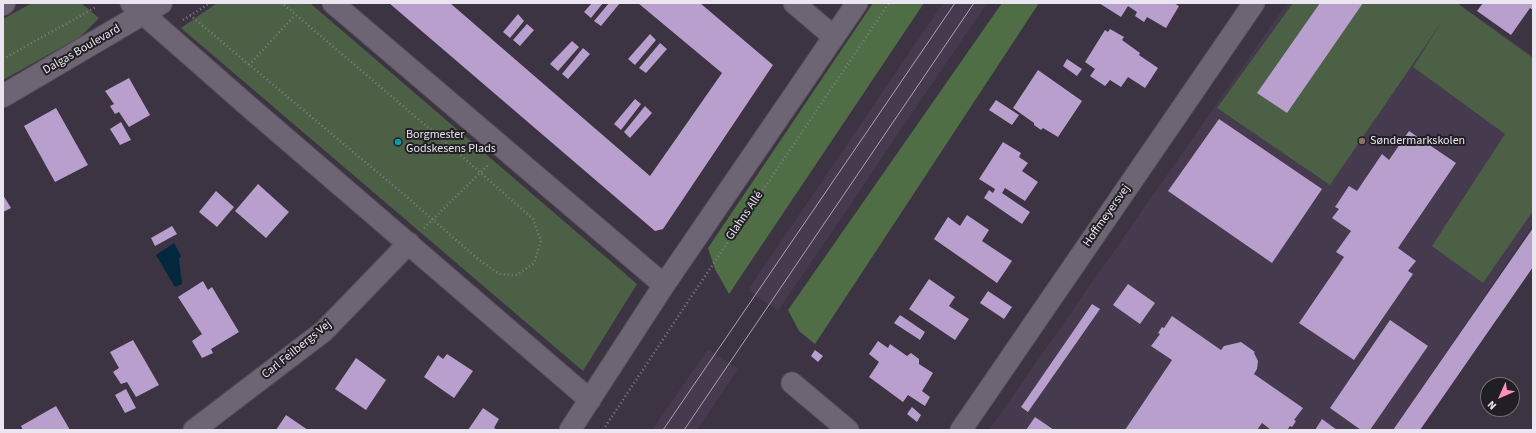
<!DOCTYPE html>
<meta charset="utf-8">
<style>
body{margin:0}
#map{position:relative;width:1536px;height:433px;overflow:hidden;background:#3c3442;font-family:"Source Sans 3",sans-serif}
canvas{display:block}
.frame{position:absolute;inset:0;border:4px solid #eae5ee;pointer-events:none}
.north{position:absolute;left:1480px;top:377px;width:40px;height:40px;box-sizing:border-box;background:#211e24;border:1px solid #716e75;border-radius:50%;rotate:225deg;font-size:11px;font-weight:700;line-height:16px;text-align:center;color:#eae5ee}
.north::after{content:'';display:block;margin:auto;width:14px;height:18px;background:#fe8ebe;clip-path:polygon(50% 0,100% 100%,50% 72%,0 100%)}
</style>
<div id="map">
<canvas width="1536" height="433"></canvas>
<div class="frame"></div>
<div class="north">N</div>
</div>
<script>
const g = document.querySelector('canvas').getContext('2d');
g.lineJoin = 'round';
function fillPath(path, color) { g.fillStyle = color; g.fill(path, 'evenodd'); }
const shape = rows => new Path2D(rows.map(r => 'M' + r).join(''));
function strokePath(path, color, width, dash) { g.strokeStyle = color; g.lineWidth = width; g.lineCap = dash ? 'butt' : 'round'; g.setLineDash(dash || []); g.stroke(path); }
function label(font, color, halo, rows, align = 'center') {
  g.font = font + ' "Source Sans 3",sans-serif'; g.lineWidth = 4; g.setLineDash([]); g.textBaseline = 'middle'; g.strokeStyle = halo; g.fillStyle = color; for (const [text, x, y, turn = 0] of rows) {
    g.save(); g.translate(x, y); g.rotate((+turn || 0) * Math.PI / 180); g.textAlign = isNaN(turn) ? turn : align; if (halo) g.strokeText(text, 0, 0); g.fillText(text, 0, 0); g.restore();
  }
}
fillPath(shape([
 [943,3,987,3,778,311,748,290],
 [1287,3,1457,3,1533,56,1533,225,1393,430,989,430],
 [708,349,738,369,697,430,652,430]
]), '#453a4e');
fillPath(shape([
 [32,3,81,3,99,18,80,37,3,80,3,19],
 [217,3,310,3,637,284,583,371,181,28],
 [1293,3,1457,3,1533,58,1533,211,1483,283,1432,246,1505,134,1413,67,1443,20,1330,185,1217,108]
]), '#4b6045');
fillPath(shape([
 [873,3,924,3,729,294,715,269,708,248],
 [1002,3,1039,3,815,344,799,331,788,310]
]), '#4f6e46');
fillPath(shape([
 [174,243,181,256,179,259,182,284,175,287,156,255]
]), '#03283e');
fillPath(shape([
 [389,3,450,3,650,176,722,73,638,3,700,3,773,65,663,229,655,231],
 [592,3,603,3,591,18,584,12],
 [609,3,620,3,601,26,594,21],
 [1099,3,1174,3,1179,6,1166,28,1147,17,1144,22,1135,16,1137,12,1128,6,1121,17],
 [1320,3,1363,3,1287,113,1257,93],
 [1483,3,1533,3,1533,10,1530,8,1511,35,1477,11],
 [518,14,524,21,510,38,503,32],
 [527,24,534,30,520,46,513,40],
 [1110,29,1124,37,1122,40,1140,53,1139,55,1158,68,1145,88,1128,77,1121,87,1110,80,1105,86,1090,76,1095,69,1085,62,1105,30,1108,32],
 [650,34,656,40,635,65,628,59],
 [572,41,579,47,558,71,550,64],
 [660,43,667,49,646,73,639,68],
 [583,48,590,54,568,79,562,74],
 [1067,59,1082,69,1077,76,1063,66],
 [1038,70,1082,101,1058,137,1043,128,1041,130,1034,125,1034,123,1013,108],
 [129,78,150,115,129,127,119,112,115,114,110,106,114,104,105,91],
 [635,99,641,104,621,130,614,124],
 [996,100,1019,115,1012,125,989,110],
 [645,106,652,113,630,138,624,132],
 [56,108,88,165,55,182,24,126],
 [1219,119,1322,189,1272,263,1168,191],
 [121,122,131,140,120,145,110,129],
 [1409,131,1456,163,1398,248,1416,261,1408,271,1413,274,1354,360,1299,323,1344,257,1336,252,1351,231,1332,218,1339,209,1335,207,1349,186,1357,191,1382,154,1389,160],
 [1003,142,1021,153,1019,157,1028,163,1022,171,1038,182,1025,201,1005,188,1002,193,1030,212,1022,224,984,198,989,190,993,193,995,189,979,179],
 [258,184,289,212,266,238,235,211],
 [216,191,234,207,217,227,199,212],
 [3,195,11,208,3,212],
 [967,215,989,230,982,241,1012,261,997,283,934,239,948,217,960,226],
 [172,226,177,234,155,246,151,238],
 [1533,228,1533,267,1420,430,1393,430],
 [929,279,955,297,949,306,969,319,955,340,909,309],
 [203,281,208,290,212,287,239,332,211,349,213,353,202,358,192,341,202,334,178,297],
 [1128,284,1155,303,1140,324,1113,305],
 [988,291,1012,307,1004,319,980,303],
 [1092,304,1100,309,1028,412,1021,407],
 [900,315,925,332,920,340,894,323],
 [1172,316,1221,350,1224,346,1241,342,1255,352,1254,353,1258,361,1257,369,1254,374,1303,408,1294,420,1296,421,1292,427,1290,426,1287,430,1271,430,1262,423,1257,430,1125,430,1172,360,1151,346,1160,334,1158,333,1162,327,1164,328],
 [1390,320,1428,346,1370,430,1361,430,1330,408],
 [133,340,159,385,136,397,127,382,121,384,113,372,119,368,110,352],
 [878,341,888,348,890,344,907,356,911,353,919,359,919,364,933,373,922,391,930,397,925,406,908,395,903,402,869,377,879,362,869,354],
 [815,350,823,356,818,362,811,356],
 [447,354,473,371,454,398,424,377,438,355,443,359],
 [356,358,386,380,366,410,335,389],
 [126,389,136,408,125,413,115,395],
 [56,406,70,430,23,430,21,426],
 [912,407,921,415,917,422,907,414],
 [483,408,499,419,494,428,498,430,468,430],
 [286,415,308,430,276,430],
 [1035,417,1054,430,1026,430],
 [1322,419,1337,430,1315,430]
]), '#b89fcd');
const minor = shape([
 [131,3,247,105,590,400],
 [333,3,664,285],
 [794,3,834,37],
 [792,383,848,430],
 [194,430,324,331,409,243],
 [570,430,664,285,857,3],
 [961,430,1254,3]
]);
const tertiary = shape([
 [3,4,4,3],
 [3,96,161,3]
]);
strokePath(minor, '#57505b', 23);
strokePath(tertiary, '#57505b', 24);
strokePath(shape([
 [190,15,408,198,478,259,499,274,517,275,534,263,541,241,533,219,457,152,282,3],
 [183,20,210,3],
 [3,59,96,7],
 [249,65,295,15],
 [424,228,488,165],
 [603,430,693,294,889,3]
]), '#827c88', 2.5, [1, 3]);
strokePath(minor, '#6d6574', 21);
strokePath(tertiary, '#6d6574', 22);
strokePath(shape([
 [663,430,955,3],
 [684,430,974,3]
]), '#aaa4af', 1);
for (const [x, y, r, color] of [
 [1362,141,4,"#8d6e63"],
 [398,142,4,"#0f9aa8"]
]) { const dot = new Path2D(); dot.arc(x, y, r, 0, 2 * Math.PI); g.fillStyle = color; g.fill(dot); strokePath(dot, '#211e24', 1.5); }
label('12px', '#eae5ee', '#211e24', [
 ["Dalgas Boulevard",82,50,-30],
 ["Glahns Allé",745,216,-56],
 ["Hoffmeyersvej",1107,216,-55],
 ["Carl Feilbergs Vej",297,350,-39]
]);
label('12px', '#eae5ee', '#211e24', [
 ["Borgmester",406,135],
 ["Godskesens Plads",406,149],
 ["Søndermarkskolen",1370,141]
], 'left');
</script>
